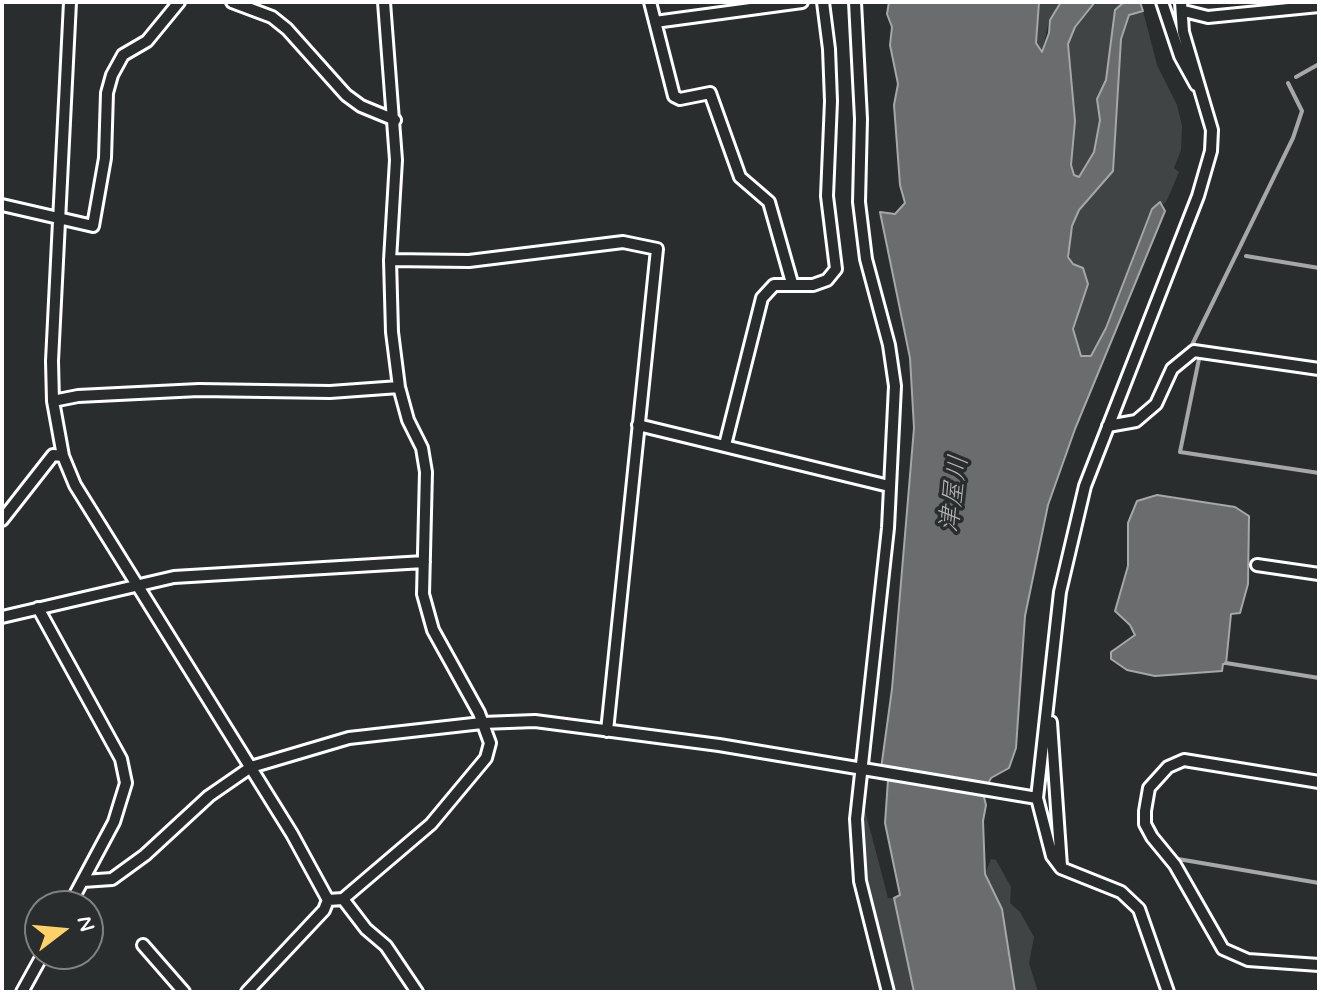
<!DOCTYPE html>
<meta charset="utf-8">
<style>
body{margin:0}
#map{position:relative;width:1321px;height:994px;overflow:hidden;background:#2a2d2e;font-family:Mynerve,sans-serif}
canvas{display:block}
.frame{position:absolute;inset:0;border:4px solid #fff;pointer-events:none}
.north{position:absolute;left:24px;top:890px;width:80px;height:80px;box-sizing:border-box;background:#2a2d2e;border:2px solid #7f8182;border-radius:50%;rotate:74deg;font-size:22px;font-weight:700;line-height:32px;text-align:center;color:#fff}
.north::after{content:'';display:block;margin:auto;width:28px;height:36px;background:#ffd166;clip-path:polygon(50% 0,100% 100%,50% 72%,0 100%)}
</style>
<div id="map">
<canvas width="1321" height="994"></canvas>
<div class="frame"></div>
<div class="north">N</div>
</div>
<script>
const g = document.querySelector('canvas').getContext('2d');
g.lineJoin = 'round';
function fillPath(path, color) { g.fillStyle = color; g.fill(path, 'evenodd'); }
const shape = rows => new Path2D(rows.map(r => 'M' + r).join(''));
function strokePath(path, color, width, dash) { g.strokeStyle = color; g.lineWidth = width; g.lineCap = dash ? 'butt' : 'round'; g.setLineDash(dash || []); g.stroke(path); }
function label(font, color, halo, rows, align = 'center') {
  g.font = font + ' Mynerve,"Klee One",sans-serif'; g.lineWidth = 7; g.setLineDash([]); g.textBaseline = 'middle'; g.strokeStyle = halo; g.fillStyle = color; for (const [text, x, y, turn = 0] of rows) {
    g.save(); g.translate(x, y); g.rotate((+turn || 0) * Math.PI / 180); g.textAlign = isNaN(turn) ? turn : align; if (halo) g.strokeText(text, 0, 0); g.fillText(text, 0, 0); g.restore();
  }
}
fillPath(shape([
 [1061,2,1049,20,1042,52,1036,43,1039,3],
 [1095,2,1124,2,1115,10,1106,80,1097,99,1100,120,1094,152,1079,177,1074,175,1071,165,1075,121,1068,44,1075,27],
 [1143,11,1157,65,1177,105,1182,126,1181,150,1174,168,1179,172,1167,200,1164,204,1160,202,1149,214,1106,328,1091,356,1084,358,1078,354,1073,335,1080,308,1068,248,1075,215,1113,171,1121,39,1129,14],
 [861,795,888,898,894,898,914,992,892,992,861,861],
 [991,859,996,860,1011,887,1010,903,1020,912,1034,937,1029,963,1038,992,1015,992,1002,909,985,874]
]), '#414445');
const water = shape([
 [889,2,1039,2,1036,43,1042,52,1049,33,1050,20,1061,2,1095,2,1075,27,1068,44,1075,121,1071,165,1074,175,1079,177,1094,152,1100,120,1097,99,1106,80,1115,10,1124,2,1140,2,1143,11,1129,15,1121,39,1113,171,1079,210,1072,226,1068,257,1073,264,1083,268,1088,284,1073,329,1081,356,1091,356,1106,328,1152,209,1160,202,1165,211,1075,429,1048,505,1025,616,1016,748,1009,768,991,778,983,793,986,805,983,821,985,874,1002,909,1015,992,914,992,894,898,900,895,885,823,888,780,881,769,892,689,914,428,910,358,880,212,895,214,905,203,900,185,894,105,898,84,890,45,892,27,887,14,889,2],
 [1157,495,1235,507,1249,516,1248,584,1240,613,1231,614,1226,664,1223,664,1222,671,1155,676,1127,670,1111,659,1111,652,1135,635,1130,625,1115,611,1128,566,1128,523,1137,501,1157,495]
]);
fillPath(water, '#6a6c6d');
strokePath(water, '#a6a7a7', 2);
strokePath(shape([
 [1296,77,1319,64],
 [1246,256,1319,268],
 [1191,347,1293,138,1302,111,1288,83],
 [1199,359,1180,452,1319,473],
 [1226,663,1319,678],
 [1178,859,1319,883]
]), '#a6a7a7', 4);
const street = shape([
 [70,2,52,361,53,401,63,456,75,485,292,834,328,900,324,910,247,992],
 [232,2,272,17,287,29,346,95,361,106,395,120],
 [650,2,674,96,680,99,710,93,740,177,769,202,792,283],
 [855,2,861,119,859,202,866,259,889,345,895,386,888,528,856,819,860,881,888,992],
 [1162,2,1180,56,1196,85],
 [1184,11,1208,17,1319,6],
 [655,22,802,2],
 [2,205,93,226,105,158,107,93,112,75,123,55,147,41,179,2],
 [390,260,469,261,623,242,657,249,607,731],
 [53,401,78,396,199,390,330,392,399,387],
 [638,425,889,486],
 [1108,426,1136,421,1156,404,1172,369,1194,351,1319,369],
 [725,445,762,298,774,285,813,285,827,280,836,269,827,196,831,101,829,49,823,2],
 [2,520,53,455,63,456],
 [1257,565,1319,574],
 [38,608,121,759,126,783,114,822,69,906],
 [2,617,174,577,424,562],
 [1051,722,1061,866],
 [1319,782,1184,760,1168,767,1149,788,1145,811,1145,824,1152,837,1175,865,1223,949,1248,960,1319,965],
 [83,881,112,879,145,855,209,796,251,767,349,738,482,723,535,721,719,745,1037,798],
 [343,899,366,929,386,946,417,992],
 [328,900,343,899,431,824,486,758,490,743,479,713,433,630,423,594,426,472,422,448,408,420,399,387,392,332,390,260,396,160,384,2],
 [143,945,184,992],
 [22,992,43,954],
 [1168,992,1139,909,1121,892,1061,868,1052,856,1037,798,1060,592,1085,486,1198,196,1211,151,1212,130,1183,32,1181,2]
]);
strokePath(street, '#fff', 16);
strokePath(street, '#2a2d2e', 10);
label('italic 26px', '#b4b6b6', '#2a2d2e', [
 ["津屋川",956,494,-82]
]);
</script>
